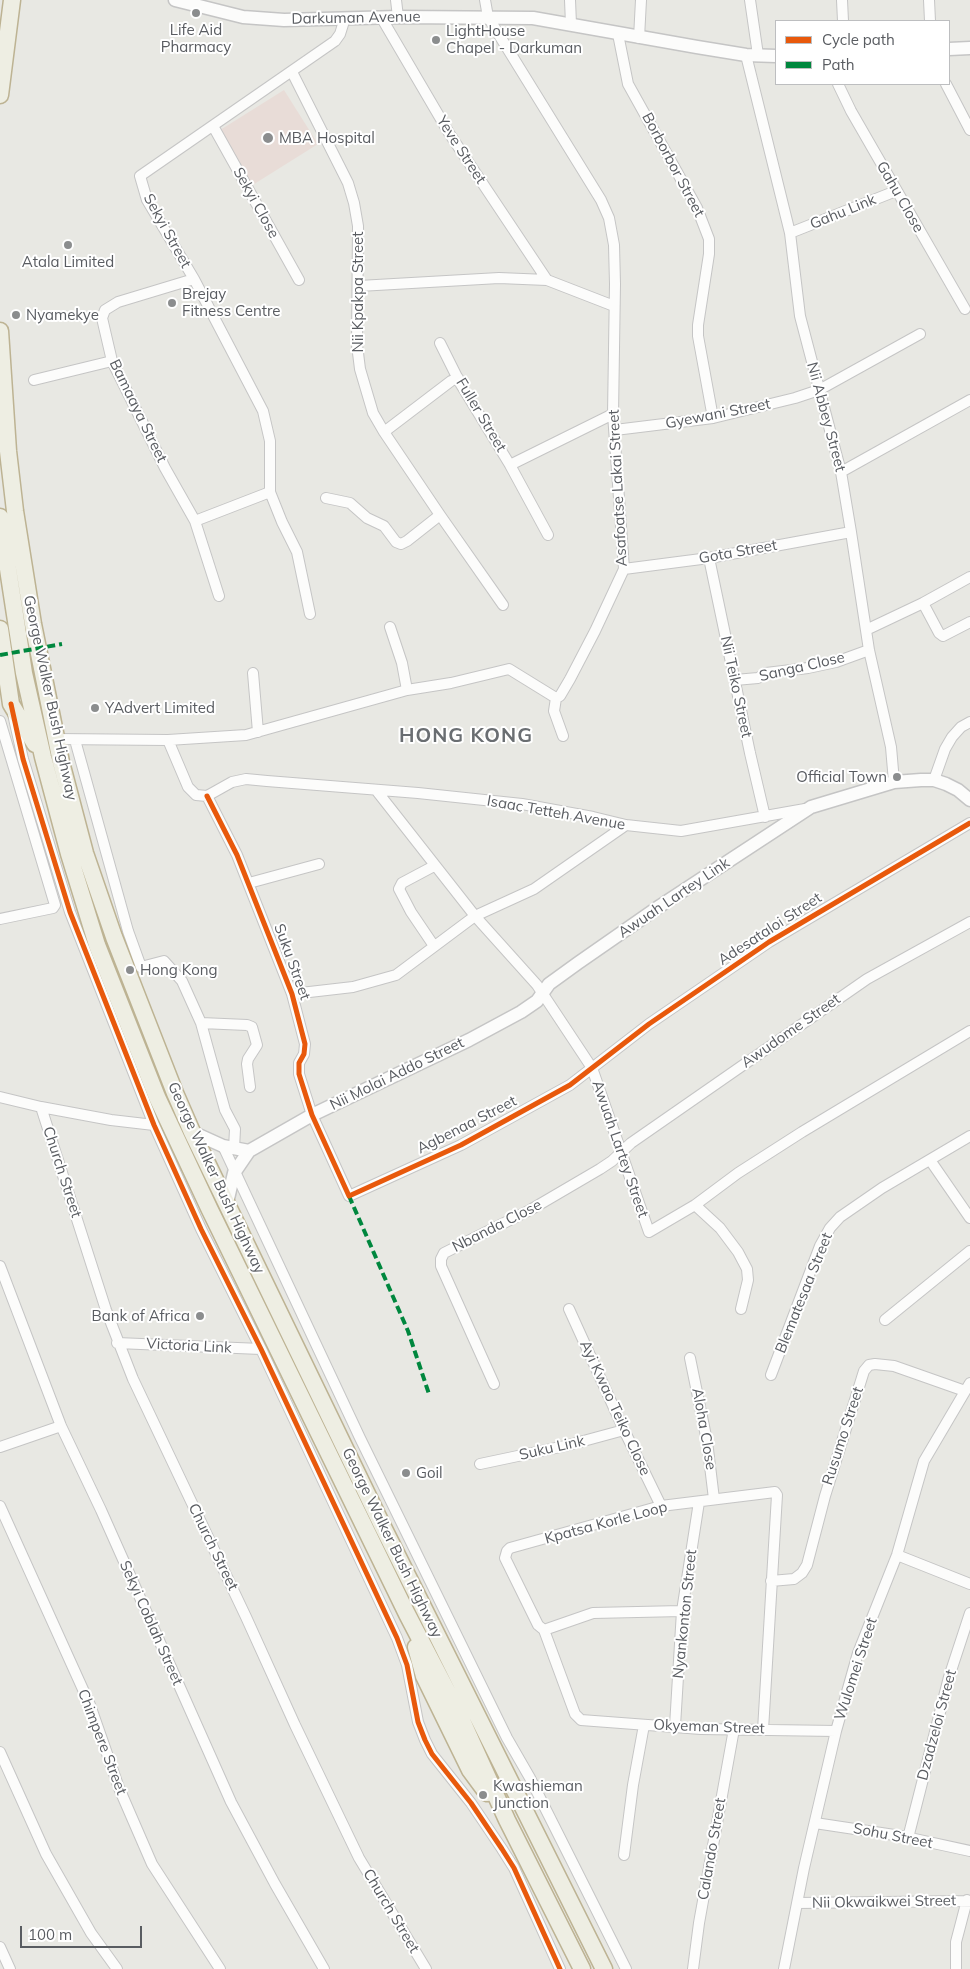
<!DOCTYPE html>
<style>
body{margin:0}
#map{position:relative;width:970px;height:1969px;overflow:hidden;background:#e8e8e3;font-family:Mulish,sans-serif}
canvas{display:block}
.legend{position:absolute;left:775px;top:20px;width:175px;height:65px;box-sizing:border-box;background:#fff;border:1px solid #bdbec0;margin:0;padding:6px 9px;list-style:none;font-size:15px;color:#595c61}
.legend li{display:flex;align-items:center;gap:10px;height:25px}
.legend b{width:25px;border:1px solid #bdbec0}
.scale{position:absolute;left:20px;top:1926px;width:122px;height:22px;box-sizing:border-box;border:2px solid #595c61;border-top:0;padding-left:6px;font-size:15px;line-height:18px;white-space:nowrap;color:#595c61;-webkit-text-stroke:4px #fff;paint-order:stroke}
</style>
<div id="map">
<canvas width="970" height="1969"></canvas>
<ul class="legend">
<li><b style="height:6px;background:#e8590c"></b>Cycle path</li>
<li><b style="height:6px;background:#00873e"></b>Path</li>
</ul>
<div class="scale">100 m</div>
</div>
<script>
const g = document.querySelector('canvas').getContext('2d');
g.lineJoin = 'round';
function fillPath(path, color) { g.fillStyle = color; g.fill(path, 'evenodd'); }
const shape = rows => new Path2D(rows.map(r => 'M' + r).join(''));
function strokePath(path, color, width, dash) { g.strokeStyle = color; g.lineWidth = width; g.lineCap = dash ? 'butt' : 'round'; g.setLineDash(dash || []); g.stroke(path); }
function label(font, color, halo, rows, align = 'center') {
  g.font = font + ' Mulish,sans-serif'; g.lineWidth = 4; g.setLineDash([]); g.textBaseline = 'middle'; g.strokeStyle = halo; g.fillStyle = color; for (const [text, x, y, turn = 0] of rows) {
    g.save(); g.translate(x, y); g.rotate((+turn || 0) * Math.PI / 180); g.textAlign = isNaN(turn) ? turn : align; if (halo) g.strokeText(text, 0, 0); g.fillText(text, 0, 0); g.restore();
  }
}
fillPath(shape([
 [284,90,318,144,251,186,217,132]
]), '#e8dcd7');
const minor = shape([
 [396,0,398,17],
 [485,0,488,17,601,200,609,218,614,245,615,284,613,414,624,569,595,631,570,679,560,696,556,698],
 [570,0,571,24],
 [750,0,758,55],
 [842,0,843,21],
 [929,0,930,21],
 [381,17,449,133,547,280],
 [618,34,628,84,697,208,709,239,709,254,698,325,698,336,713,418],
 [639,38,641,0],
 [746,55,790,233,800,316,841,472,851,532,869,650,891,747,894,782],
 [292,72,348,183,354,203,358,226,357,345,360,369,373,413,384,432,440,515,503,605],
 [838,84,851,111,965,309],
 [946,84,970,130],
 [213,126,299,280],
 [790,233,896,191],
 [194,279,118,302,105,310,102,318,112,361,165,468,195,521,219,596],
 [359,286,499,278,547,280,614,306],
 [440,343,460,383,510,465,548,535],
 [34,380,112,361],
 [615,430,713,418,795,398,819,390,920,334],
 [384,432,451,381,458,378],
 [510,465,613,414],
 [841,472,970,400],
 [326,498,350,503,367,518,384,526,396,542,401,544,407,541,440,515],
 [195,521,270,492],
 [709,558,750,753,765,817],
 [624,569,709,558,851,532],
 [923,603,939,633,943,636,970,622],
 [310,614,297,552,282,522,270,492,270,441,263,411,194,279,147,200,140,176,335,41,340,34,345,18],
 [390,627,402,663,407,690],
 [866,630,923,603,970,577],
 [253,673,258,732],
 [735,680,758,678,766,673,808,668,836,662,869,650],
 [556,698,554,711,563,736],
 [13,714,23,759,70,912,154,1125,201,1229,261,1349,397,1638,407,1665,418,1722,425,1740,432,1754,471,1803,502,1849,514,1868,560,1969],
 [0,721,55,905,53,908,0,919],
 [55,739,168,740,246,735,407,690,451,683,509,669,556,698],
 [75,740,128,931,141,967,164,961,182,981,201,1023,225,1110,235,1129,234,1149],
 [168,740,188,787,196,795,207,796,232,782,246,779,267,781,418,793,522,804,593,817,626,825,681,831,805,809],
 [934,780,945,749,952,737,961,727,970,722],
 [376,790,475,916,537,985,592,1068,649,1232,695,1205,738,1173,802,1132,970,1031],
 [207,796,237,855,292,994,305,1044,304,1054,299,1063,299,1074,312,1115,349,1196,461,1145,570,1085,649,1024,769,942,970,823],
 [249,883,319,864],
 [434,946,411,912,399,889,402,883,434,866],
 [292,994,353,987,396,975,475,916,534,889,626,825],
 [201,1023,247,1025,252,1027,257,1045,248,1059,247,1064,250,1087],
 [0,1097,41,1107,111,1120,154,1125],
 [41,1107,106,1310,133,1379,246,1617,295,1725,359,1858,426,1969],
 [223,1146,360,1438,507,1738,530,1778,626,1969],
 [930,1160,970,1218],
 [695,1205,720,1228,738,1252,747,1269,748,1280,741,1309],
 [0,1266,61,1426,101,1510,231,1802,275,1884,324,1969],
 [569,1309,624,1430,661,1506],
 [885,1320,970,1251],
 [117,1343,261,1349],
 [690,1358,707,1441,714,1499],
 [771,1375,820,1246,830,1228,840,1217,882,1188,970,1136],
 [494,1384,441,1266,441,1259,444,1253,530,1210,600,1169,612,1161,631,1143,867,979,970,922],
 [0,1447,61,1426],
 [480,1464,565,1446,624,1430],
 [0,1506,90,1705,119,1788,152,1864,220,1969],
 [897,1555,970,1584],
 [771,1581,794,1579,802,1573,807,1565,825,1496,864,1371,869,1365,875,1364,894,1366,965,1391],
 [544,1630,593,1613,682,1611],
 [675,1726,682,1611,699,1502],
 [763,1730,777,1495,775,1492,661,1506,510,1548,507,1551,505,1558,538,1625,544,1630,575,1714,581,1720,701,1729,836,1731],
 [0,1752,46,1854,91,1933,117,1969],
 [815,1823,901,1836,970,1851],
 [908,1838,949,1677,970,1613],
 [624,1855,633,1785,644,1725],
 [797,1903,970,1901],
 [0,1947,10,1969],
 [693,1969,699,1923,734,1729],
 [784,1969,804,1868,836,1731,858,1653,897,1555,924,1461,970,1383],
 [956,1969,956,1942,967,1900]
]);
const tertiary = shape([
 [175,0,243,17,284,20,398,17,533,18,697,47,746,55,776,56],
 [949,49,970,48],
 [192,1132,223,1146,249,1151],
 [227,1203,234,1173,249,1151,312,1115,469,1040,521,1012,537,1001,549,984,578,963,660,906,811,807,894,782,921,780,934,780,946,784,958,790,970,800]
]);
const trunk = shape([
 [0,95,12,0],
 [0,331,8,451,15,511,33,624,61,762,85,853,114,937,175,1093,192,1132,382,1525,604,1969],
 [0,517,24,673,43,757,69,854,97,945,157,1097,209,1208,407,1614,459,1714,507,1820,582,1969],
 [0,629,11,704,35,744],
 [416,1647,424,1676,470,1770,487,1793]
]);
strokePath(minor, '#c5c5c5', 12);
strokePath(tertiary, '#c5c5c5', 15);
strokePath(trunk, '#bdb393', 19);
strokePath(minor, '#fcfcfb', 10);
strokePath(tertiary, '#fcfcfb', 12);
strokePath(trunk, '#eeeee3', 16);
strokePath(shape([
 [0,655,62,644],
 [349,1196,408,1331,429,1394]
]), '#00873e', 4, [8, 4]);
strokePath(shape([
 [11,704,23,759,70,912,154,1125,201,1229,261,1349,397,1638,407,1665,418,1722,425,1740,432,1754,471,1803,502,1849,514,1868,560,1969],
 [207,796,237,855,292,994,305,1044,304,1054,299,1063,299,1074,312,1115,349,1196,461,1145,570,1085,649,1024,769,942,970,823]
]), '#e8590c', 5);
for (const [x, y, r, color] of [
 [196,13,5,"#8b8d8e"],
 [436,40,5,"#8b8d8e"],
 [268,138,6,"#8b8d8e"],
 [68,245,5,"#8b8d8e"],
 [172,303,5,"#8b8d8e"],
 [16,315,5,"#8b8d8e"],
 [95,708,5,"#8b8d8e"],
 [897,777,5,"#8b8d8e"],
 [130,970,5,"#8b8d8e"],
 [200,1316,5,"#8b8d8e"],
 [406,1473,5,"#8b8d8e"],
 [483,1795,5,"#8b8d8e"]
]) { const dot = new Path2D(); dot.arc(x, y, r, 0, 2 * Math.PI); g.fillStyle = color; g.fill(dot); strokePath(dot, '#fff', 2); }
label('15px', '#595c61', '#fff', [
 ["Darkuman Avenue",356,18,-1],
 ["Yeve Street",461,150,57],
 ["Borborbor Street",673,165,62],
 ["Gahu Close",900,197,60],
 ["Sekyi Close",256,203,61],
 ["Gahu Link",843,212,-22],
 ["Sekyi Street",167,231,61],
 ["Nii Kpakpa Street",358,292,-90],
 ["Bamaaya Street",138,411,64],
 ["Gyewani Street",718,414,-11],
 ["Fuller Street",481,415,59],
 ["Nii Abbey Street",826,417,75],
 ["Asafoatse Lakai Street",618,488,-93],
 ["Gota Street",738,552,-10],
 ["Sanga Close",802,667,-13],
 ["Nii Teiko Street",736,687,78],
 ["George Walker Bush Highway",50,698,78],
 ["Isaac Tetteh Avenue",556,813,10],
 ["Awuah Lartey Link",674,898,-34],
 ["Adesataloi Street",770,929,-33],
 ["Suku Street",292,962,70],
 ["Awudome Street",791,1031,-35],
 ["Nii Molai Addo Street",397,1074,-26],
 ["Agbenaa Street",467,1125,-27],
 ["Awuah Lartey Street",620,1149,71],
 ["Church Street",62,1172,72],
 ["George Walker Bush Highway",216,1178,65],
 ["Nbanda Close",497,1226,-27],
 ["Blematesaa Street",804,1293,-68],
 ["Victoria Link",189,1346,3],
 ["Ayi Kwao Teiko Close",615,1408,65],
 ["Aloha Close",704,1429,80],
 ["Rusumo Street",843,1436,-72],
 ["Suku Link",552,1448,-13],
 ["Kpatsa Korle Loop",606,1523,-15],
 ["George Walker Bush Highway",392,1543,64],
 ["Church Street",213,1547,64],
 ["Nyankonton Street",685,1614,-84],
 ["Sekyi Coblah Street",151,1623,66],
 ["Wulomei Street",856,1669,-72],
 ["Dzadzeloi Street",937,1725,-75],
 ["Okyeman Street",709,1727,2],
 ["Chimpere Street",102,1742,69],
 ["Sohu Street",893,1836,11],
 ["Calando Street",712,1849,-80],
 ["Nii Okwaikwei Street",884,1902,-1],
 ["Church Street",391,1911,59]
]);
label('15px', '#595c61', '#fff', [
 ["Life Aid",196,30,"center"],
 ["Pharmacy",196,47,"center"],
 ["LightHouse",446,31],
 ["Chapel - Darkuman",446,48],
 ["MBA Hospital",279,138],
 ["Atala Limited",68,262,"center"],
 ["Brejay",182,294],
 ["Fitness Centre",182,311],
 ["Nyamekye",26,315],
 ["YAdvert Limited",105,708],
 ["Official Town",887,777,"right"],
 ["Hong Kong",140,970],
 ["Bank of Africa",190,1316,"right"],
 ["Goil",416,1473],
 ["Kwashieman",493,1786],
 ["Junction",493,1803]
], 'left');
g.letterSpacing = '1px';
label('bold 20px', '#6a6e72', '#fff', [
 ["HONG KONG",466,736]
]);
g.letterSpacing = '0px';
</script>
